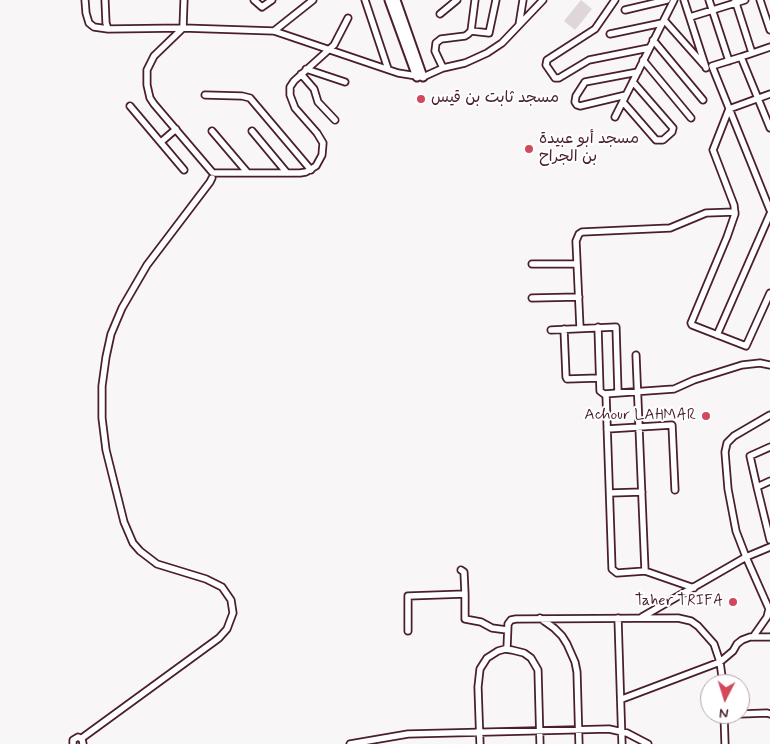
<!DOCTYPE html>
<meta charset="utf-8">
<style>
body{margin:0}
#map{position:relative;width:770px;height:744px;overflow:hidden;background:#f8f6f7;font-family:Mynerve,sans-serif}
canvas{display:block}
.north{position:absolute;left:700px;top:674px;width:50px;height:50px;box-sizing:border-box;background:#fff;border:1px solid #b7a5aa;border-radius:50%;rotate:185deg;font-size:14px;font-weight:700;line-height:20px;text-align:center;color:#4a1f2b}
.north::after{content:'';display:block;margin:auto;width:18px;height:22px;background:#d1495b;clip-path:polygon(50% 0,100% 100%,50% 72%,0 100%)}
</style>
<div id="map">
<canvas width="770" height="744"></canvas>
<div class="north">N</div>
</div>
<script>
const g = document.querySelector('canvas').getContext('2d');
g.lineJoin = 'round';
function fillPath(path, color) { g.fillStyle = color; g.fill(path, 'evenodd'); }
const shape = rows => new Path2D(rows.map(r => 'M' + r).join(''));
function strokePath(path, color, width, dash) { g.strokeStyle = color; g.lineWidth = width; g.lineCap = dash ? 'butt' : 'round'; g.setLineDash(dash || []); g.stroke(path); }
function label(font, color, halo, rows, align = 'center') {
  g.font = font + ' Mynerve,"Playpen Sans Arabic",sans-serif'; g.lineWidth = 4; g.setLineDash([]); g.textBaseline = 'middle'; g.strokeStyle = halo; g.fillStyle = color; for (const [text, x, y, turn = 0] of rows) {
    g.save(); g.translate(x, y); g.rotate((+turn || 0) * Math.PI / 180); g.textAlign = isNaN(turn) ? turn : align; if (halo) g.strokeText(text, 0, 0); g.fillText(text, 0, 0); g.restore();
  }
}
fillPath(shape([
 [581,0,592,9,575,30,564,21]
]), '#ded6d9');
const minor = shape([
 [85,0,86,13,89,23,94,27,108,29],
 [105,0,106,23,108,29,183,28,274,31,398,73,423,77,443,68,465,63,487,53,502,43,543,0],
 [184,0,183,28,154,56,147,70,147,85,150,98,154,104,212,172],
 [254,0,262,7,272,0],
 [365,0,388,69],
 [615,0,595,29,547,60,546,65,555,78,559,78,589,60,649,48],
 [684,0,706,68],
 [709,0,729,61],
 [735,0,752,53],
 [760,0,770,30],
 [625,10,667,0],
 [440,14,457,0],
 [690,17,745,0],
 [664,20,704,65],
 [519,25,523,0],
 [274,31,313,0],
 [471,31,489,33,496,0],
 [610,34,662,23],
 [653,40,703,100],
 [741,57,770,47],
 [643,60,691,118],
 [443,68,435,51,436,43,441,39,465,36,468,34,471,31,475,0],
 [306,69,345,82],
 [301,74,314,89,318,102,335,120],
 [770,94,729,109,713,150,734,205,735,214,727,237,691,323,692,325,746,346,770,293],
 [205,95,242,96,250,98,311,170],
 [626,95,580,106,577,105,575,102,576,96,585,82,638,72],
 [623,102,656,140,663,140,672,132,673,128,633,82],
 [130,106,184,170],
 [615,117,674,0],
 [770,128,741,57,712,66,770,210],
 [212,131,247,172],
 [252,131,287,173],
 [161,142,176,129],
 [215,173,300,173,306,172,316,166,322,155,323,143,317,133,295,108,290,95,290,87,294,81,334,45,348,18],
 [532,264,577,264],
 [532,298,579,297],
 [598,327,600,391,604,394,674,389,694,380,742,365,760,363,770,365],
 [580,328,576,241,579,234,582,232,670,228,706,213,735,212],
 [564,329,566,377,567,379,599,378],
 [551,330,616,327,618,393],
 [717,335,770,214],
 [606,394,612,569,617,573,645,571,636,355],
 [770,415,734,436,727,443,725,452,728,489,736,531,746,557,770,547],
 [607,429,672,425,675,490],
 [770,447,750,456,757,487,770,481],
 [757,487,770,540],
 [610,493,642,492],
 [461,570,464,572,465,594],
 [645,571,694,588],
 [642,617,746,557,769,609,767,617,753,637],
 [540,618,554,628,562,636,567,644,575,662,577,672,579,744],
 [618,618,622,744],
 [408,631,408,596,465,594,465,619,481,622,492,628,507,630],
 [507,649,508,624,511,620,516,619,678,618,691,621,698,626,714,644,720,662,723,684],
 [622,699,720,662,733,651,737,644,742,640,750,637,770,637],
 [724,714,725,744],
 [740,714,767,713,770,714],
 [724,715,739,714],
 [82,738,219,638,227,629,233,613,231,600,222,587,206,579,157,564,140,551,133,543,124,522,106,450,102,418,102,386,106,357,111,334,122,308,147,265,210,182,212,178],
 [73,744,73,740,78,737,82,739,83,744],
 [350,744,408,734,609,729,627,733,648,744],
 [480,744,478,687,480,669,487,658,498,651,505,649,512,650,524,653,531,658,538,670,540,744]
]);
const major = shape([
 [389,0,417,77],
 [396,0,423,77]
]);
strokePath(minor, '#4a1f2b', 9);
strokePath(major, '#4a1f2b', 11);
strokePath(minor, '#fff', 5.5);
strokePath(major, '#fff', 7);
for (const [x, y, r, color] of [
 [421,99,5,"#d1495b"],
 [529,149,5,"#d1495b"],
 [706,416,5,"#d1495b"],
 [733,602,5,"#d1495b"]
]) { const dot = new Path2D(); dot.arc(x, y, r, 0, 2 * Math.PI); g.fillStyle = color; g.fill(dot); strokePath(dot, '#fff', 2); }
label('16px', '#4a1f2b', '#fff', [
 ["مسجد ثابت بن قيس",431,99],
 ["مسجد أبو عبيدة",539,140],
 ["بن الجراح",539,158],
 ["Achour LAHMAR",696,416,"right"],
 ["Taher TRIFA",723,602,"right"]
], 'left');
</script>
